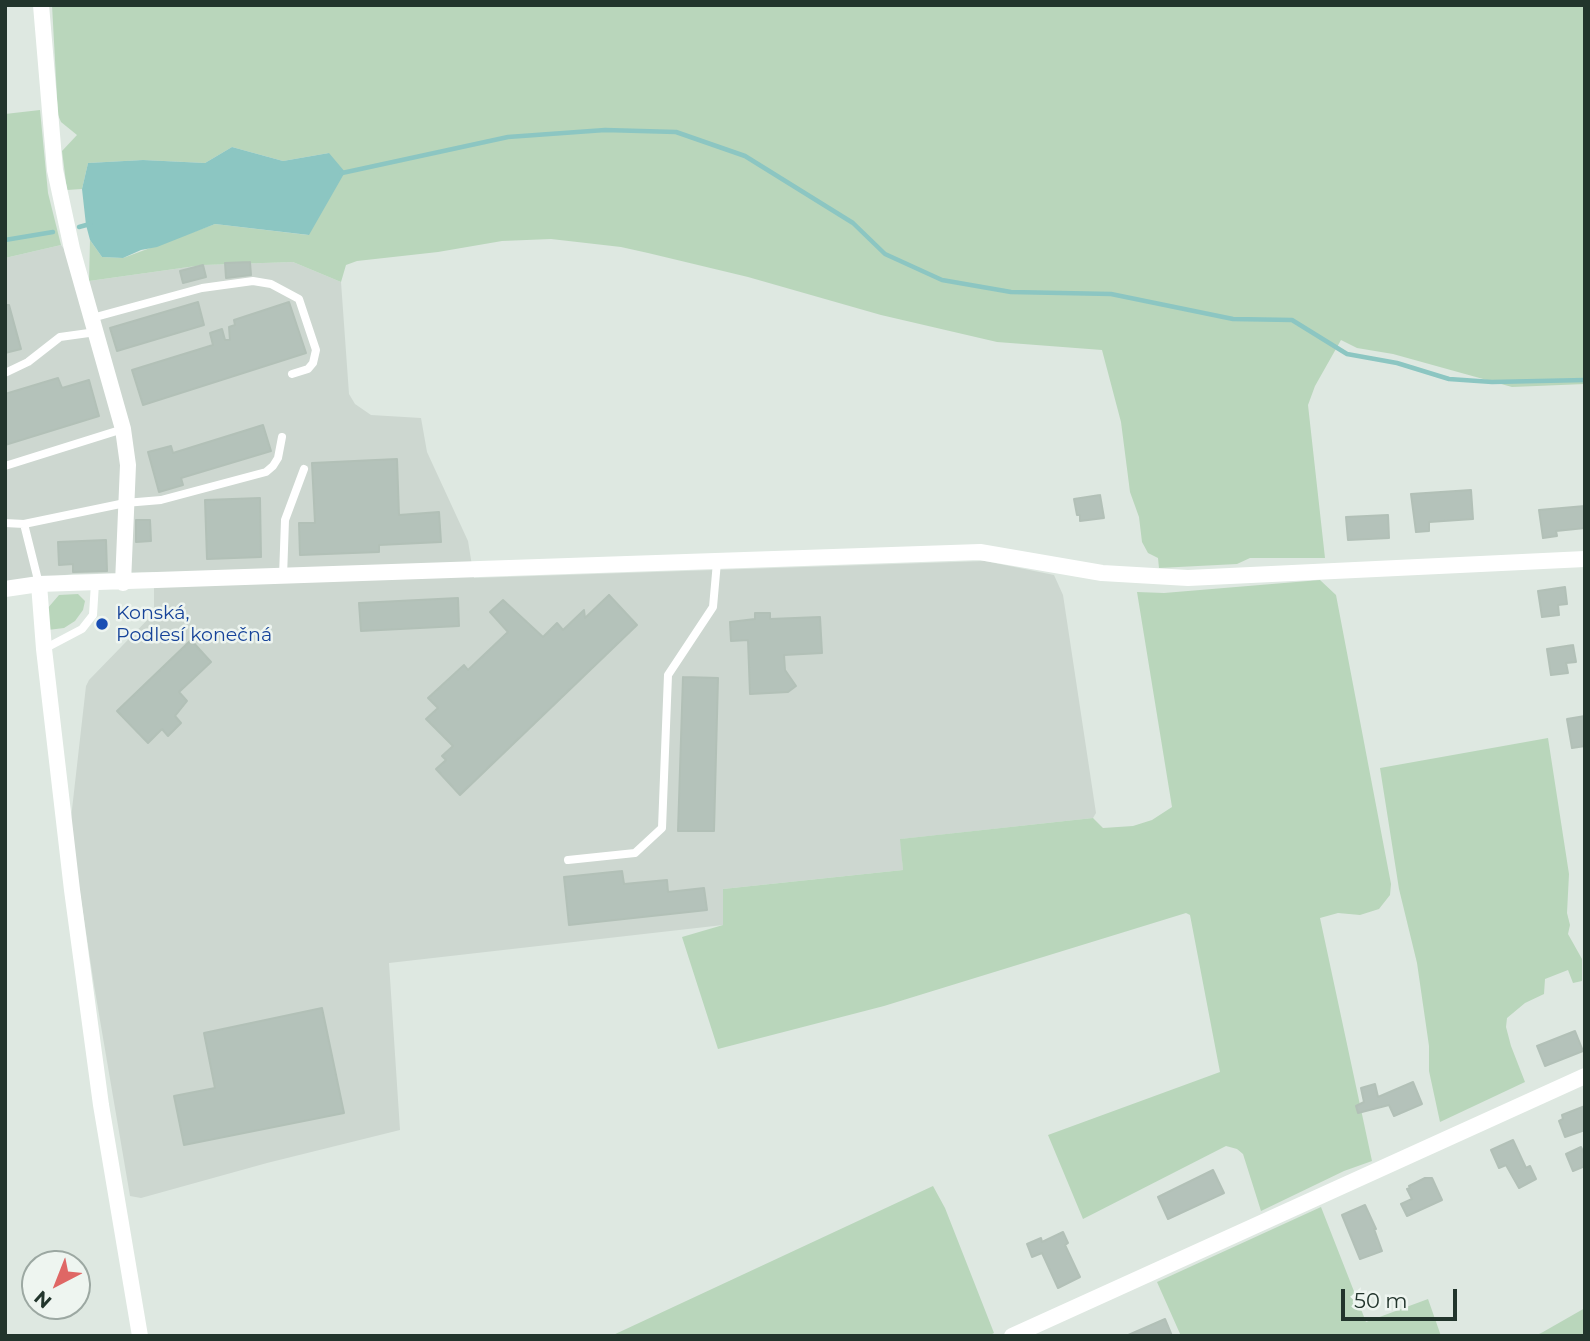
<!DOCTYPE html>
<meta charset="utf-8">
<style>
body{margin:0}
#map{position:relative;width:1590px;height:1341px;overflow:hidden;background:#dee8e1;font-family:Montserrat,sans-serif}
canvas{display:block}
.frame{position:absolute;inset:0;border:7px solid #22352c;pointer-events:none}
.north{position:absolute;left:21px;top:1250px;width:70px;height:70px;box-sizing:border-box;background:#eef5f0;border:2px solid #9ca8a2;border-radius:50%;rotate:222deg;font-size:19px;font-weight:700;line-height:28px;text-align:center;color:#22352c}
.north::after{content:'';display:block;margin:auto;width:24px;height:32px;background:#df6765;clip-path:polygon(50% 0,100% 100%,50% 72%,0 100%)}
.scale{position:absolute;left:1341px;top:1289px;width:116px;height:32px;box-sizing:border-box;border:4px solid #22352c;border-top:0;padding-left:9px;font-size:21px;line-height:24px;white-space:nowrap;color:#22352c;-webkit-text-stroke:5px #eef5f0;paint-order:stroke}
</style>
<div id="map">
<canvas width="1590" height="1341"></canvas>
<div class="frame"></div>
<div class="north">N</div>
<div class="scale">50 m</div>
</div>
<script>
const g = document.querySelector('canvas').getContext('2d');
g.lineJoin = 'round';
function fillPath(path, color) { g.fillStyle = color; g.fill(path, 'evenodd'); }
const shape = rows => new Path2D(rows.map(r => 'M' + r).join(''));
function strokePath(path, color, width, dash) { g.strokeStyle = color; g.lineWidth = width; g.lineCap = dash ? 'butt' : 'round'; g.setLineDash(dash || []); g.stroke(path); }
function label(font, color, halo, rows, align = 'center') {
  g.font = font + ' Montserrat,sans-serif'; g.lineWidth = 5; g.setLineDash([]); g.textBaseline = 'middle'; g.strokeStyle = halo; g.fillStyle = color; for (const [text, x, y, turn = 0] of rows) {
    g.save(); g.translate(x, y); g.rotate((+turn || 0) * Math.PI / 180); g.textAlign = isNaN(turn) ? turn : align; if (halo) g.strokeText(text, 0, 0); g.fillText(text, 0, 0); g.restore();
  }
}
fillPath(shape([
 [61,245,89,281,203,265,293,262,341,282,349,394,355,404,371,415,421,418,427,452,468,541,474,578,985,561,1054,575,1063,595,1096,813,1093,818,901,839,903,870,723,889,723,925,389,963,400,1130,267,1163,141,1198,130,1196,94,985,70,827,86,686,89,680,154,613,154,572,73,574,5,582,5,258]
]), '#cdd7d0');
fillPath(shape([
 [52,5,1585,5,1585,384,1512,387,1393,354,1357,348,1341,340,1315,386,1308,405,1325,558,1250,558,1237,564,1159,568,1158,558,1148,553,1142,542,1139,517,1130,492,1121,422,1102,350,997,342,881,315,748,277,648,253,621,247,551,239,502,241,438,252,357,261,346,265,341,282,293,262,203,265,89,281,90,240,102,257,123,258,215,224,308,235,329,153,283,161,232,147,205,163,143,160,88,163,82,189,67,190,62,151,77,135,61,122,58,115],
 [40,110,48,193,61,245,5,258,5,114],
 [1320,580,1336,595,1391,884,1390,895,1379,909,1360,915,1338,913,1320,918,1372,1161,1344,1171,1261,1211,1243,1154,1237,1149,1226,1146,1083,1219,1048,1135,1220,1072,1190,915,1186,913,884,1006,718,1049,682,937,723,925,723,889,903,870,900,839,1093,818,1103,828,1133,826,1152,820,1172,807,1137,592,1164,593],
 [78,594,85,601,83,610,75,621,64,628,48,630,47,609,59,595],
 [1548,738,1569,874,1567,913,1570,925,1568,934,1582,959,1582,981,1573,983,1568,970,1545,979,1544,994,1525,1003,1507,1018,1506,1027,1511,1046,1525,1082,1440,1122,1429,1071,1429,1046,1417,963,1399,889,1380,768],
 [933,1186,945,1208,994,1333,988,1336,611,1336],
 [1321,1207,1366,1322,1428,1299,1441,1336,1181,1336,1157,1282],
 [1585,1308,1585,1336,1535,1336,1543,1332]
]), '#b9d6bb');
fillPath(shape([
 [232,147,283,161,329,153,345,172,309,235,215,224,157,247,141,250,123,258,102,257,90,240,86,225,82,189,88,163,143,160,205,163]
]), '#8cc6c2');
strokePath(shape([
 [342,173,508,137,605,130,676,132,745,156,853,223,885,254,942,280,1011,292,1111,294,1233,319,1292,320,1347,354,1397,363,1449,379,1492,382,1585,380],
 [79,227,90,224],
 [5,240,53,232]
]), '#8cc6c2', 4.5);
const building = shape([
 [250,262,251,275,226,278,225,263,250,262],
 [203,265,206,277,183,283,180,271,203,265],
 [198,302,204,325,117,351,110,328,198,302],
 [289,302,306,353,143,405,132,370,213,345,210,333,222,329,225,340,230,340,229,327,235,325,234,320,289,302],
 [5,305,9,305,21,349,5,353,5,305],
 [58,378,62,388,89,380,99,416,5,445,5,394,58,378],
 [263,425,271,451,181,478,183,485,159,492,148,452,171,446,173,453,263,425],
 [397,459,399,515,439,512,441,542,379,545,379,552,300,555,299,523,315,523,312,463,397,459],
 [1471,490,1473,519,1429,522,1429,531,1416,532,1411,494,1471,490],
 [1100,495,1104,518,1080,521,1080,515,1077,515,1074,499,1100,495],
 [260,498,261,557,207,559,205,500,260,498],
 [1585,506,1585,528,1556,531,1557,536,1543,538,1539,510,1585,506],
 [1388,515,1389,538,1348,540,1346,517,1388,515],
 [136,520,150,520,151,541,136,542,136,520],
 [106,540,107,571,73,572,73,564,59,565,58,542,106,540],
 [1565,587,1567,604,1558,605,1559,615,1542,617,1538,591,1565,587],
 [609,595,637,625,460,795,436,769,446,760,442,756,453,746,426,719,438,708,428,698,464,665,468,670,508,632,490,612,503,600,543,637,557,623,563,630,584,610,585,618,609,595],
 [458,598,459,626,361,631,359,603,458,598],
 [755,613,770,613,770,619,820,617,822,653,784,655,785,670,796,686,788,692,750,694,748,640,731,641,730,622,755,619,755,613],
 [191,640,211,662,179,692,187,701,175,716,181,723,168,736,162,729,148,743,117,711,191,640],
 [1573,645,1576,662,1566,663,1568,673,1551,675,1547,649,1573,645],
 [683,677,718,678,714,831,678,831,683,677],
 [1585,716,1585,746,1572,748,1567,719,1585,716],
 [622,871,624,884,667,880,668,892,704,888,707,910,569,925,564,877,622,871],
 [322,1008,344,1113,184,1145,174,1096,215,1088,204,1033,322,1008],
 [1575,1031,1583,1051,1545,1066,1537,1046,1575,1031],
 [1413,1082,1422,1104,1394,1116,1389,1105,1358,1113,1356,1106,1364,1102,1361,1088,1375,1084,1378,1097,1413,1082],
 [1585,1106,1585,1130,1565,1137,1559,1121,1563,1119,1562,1115,1585,1106],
 [1513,1140,1526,1168,1530,1166,1536,1179,1519,1188,1506,1165,1499,1168,1491,1150,1513,1140],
 [1581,1147,1585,1156,1585,1166,1573,1171,1566,1154,1581,1147],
 [1213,1170,1224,1193,1168,1219,1158,1197,1213,1170],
 [1425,1178,1432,1178,1442,1200,1407,1216,1401,1204,1412,1199,1407,1189,1410,1188,1409,1186,1425,1178],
 [1365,1205,1376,1229,1374,1229,1382,1251,1360,1259,1342,1215,1365,1205],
 [1063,1232,1068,1243,1065,1245,1080,1277,1058,1288,1042,1253,1032,1257,1027,1244,1041,1238,1042,1242,1063,1232],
 [1165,1319,1172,1336,1126,1336,1165,1319]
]);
fillPath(building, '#b4c2ba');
strokePath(building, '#b2c0b7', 2);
strokePath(shape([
 [92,318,202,288,253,281,271,284,299,299,316,350,313,363,308,369,292,374],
 [5,373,28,362,60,337,96,332],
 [5,466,123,429],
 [5,523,24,524,125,503,161,500,266,472,273,466,278,458,282,437],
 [24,524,39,584],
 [283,577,285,520,304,469],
 [44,649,82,629,93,615,95,583],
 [568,860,635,853,662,828,668,675,713,607,717,562]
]), '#fff', 8);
strokePath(shape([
 [41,5,55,170,72,249,123,429,128,465,123,583],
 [39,584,44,649,72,890,101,1105,140,1336],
 [5,589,39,584,980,552,1102,573,1188,578,1585,559],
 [1012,1336,1585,1076]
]), '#fff', 16);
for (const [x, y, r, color] of [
 [102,624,7,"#1a4fb4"]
]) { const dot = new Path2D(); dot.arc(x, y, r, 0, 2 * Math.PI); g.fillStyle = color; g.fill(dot); strokePath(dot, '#eef5f0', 2.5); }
label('19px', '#164399', '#eef5f0', [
 ["Konská,",116,613],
 ["Podlesí konečná",116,635]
], 'left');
</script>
